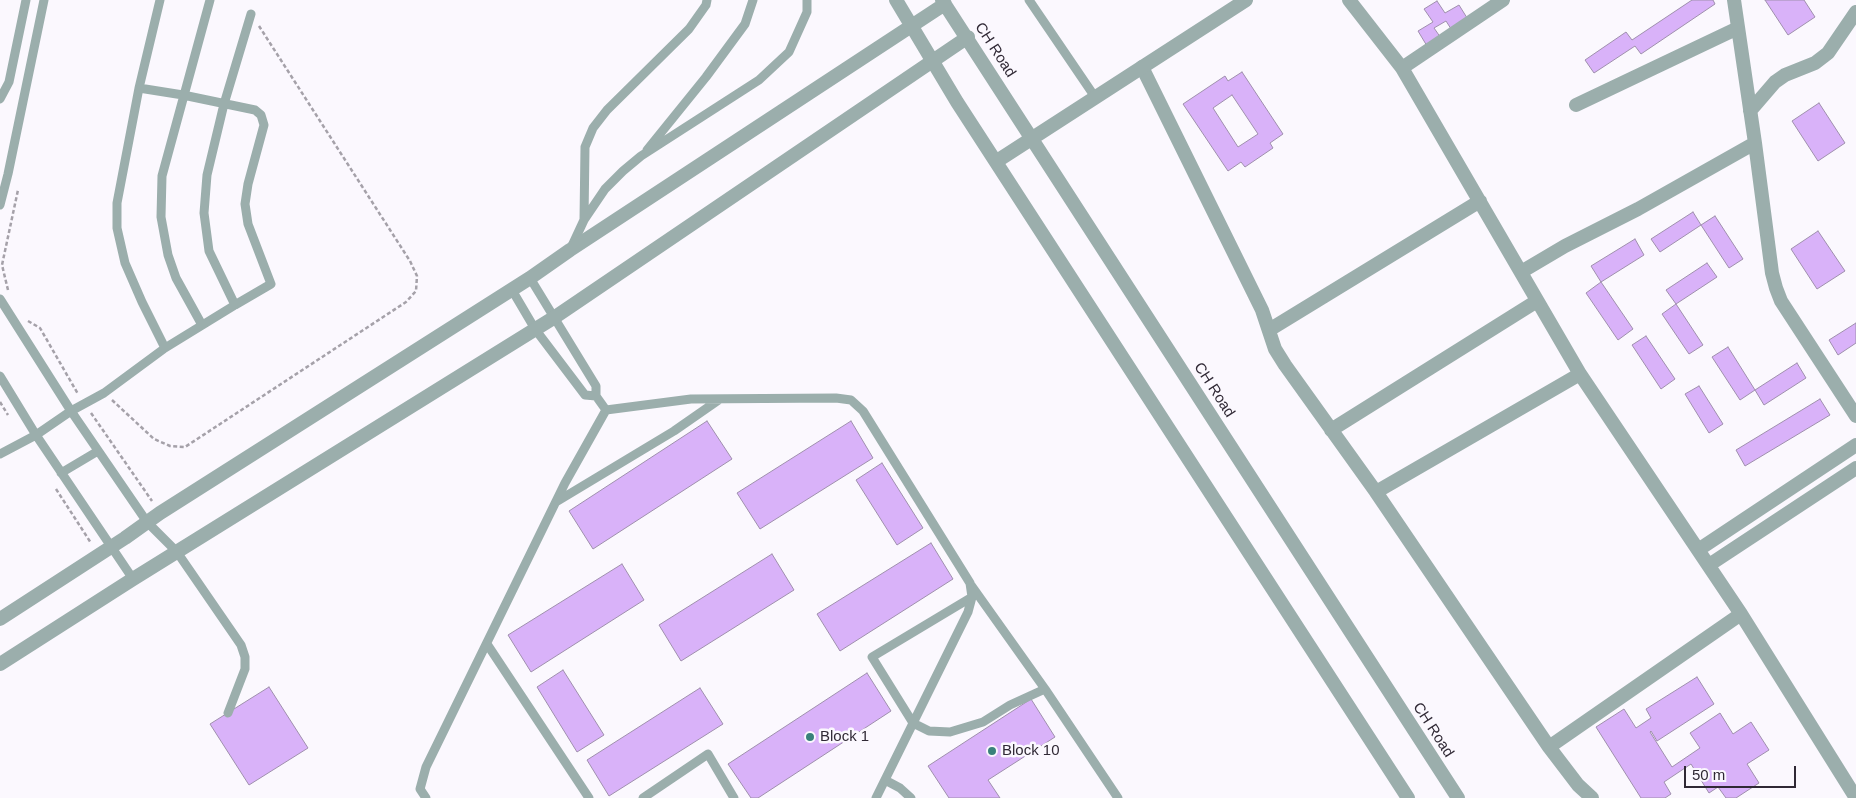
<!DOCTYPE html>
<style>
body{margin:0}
#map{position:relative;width:1856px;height:798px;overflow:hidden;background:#fbf8fe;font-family:Arial,sans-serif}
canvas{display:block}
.scale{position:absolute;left:1684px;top:766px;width:112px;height:22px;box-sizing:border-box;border:2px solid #302935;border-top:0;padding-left:6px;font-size:15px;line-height:18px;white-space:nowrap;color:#302935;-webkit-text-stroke:4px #fbf8fe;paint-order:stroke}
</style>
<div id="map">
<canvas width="1856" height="798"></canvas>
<div class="scale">50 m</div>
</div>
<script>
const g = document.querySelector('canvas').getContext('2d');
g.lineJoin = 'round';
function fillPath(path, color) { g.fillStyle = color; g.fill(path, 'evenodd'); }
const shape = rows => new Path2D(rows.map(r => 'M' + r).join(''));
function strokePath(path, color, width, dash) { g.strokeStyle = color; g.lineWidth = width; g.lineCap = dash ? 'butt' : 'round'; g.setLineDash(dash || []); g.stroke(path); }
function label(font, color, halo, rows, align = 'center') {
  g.font = font + ' Arial,sans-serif'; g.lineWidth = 5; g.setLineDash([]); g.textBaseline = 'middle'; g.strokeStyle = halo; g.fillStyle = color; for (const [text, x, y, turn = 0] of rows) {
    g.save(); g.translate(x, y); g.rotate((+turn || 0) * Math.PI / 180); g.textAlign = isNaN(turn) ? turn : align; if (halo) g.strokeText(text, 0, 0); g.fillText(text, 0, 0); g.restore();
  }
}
const building = shape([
 [1692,0,1713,0,1715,4,1641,54,1635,46,1594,73,1585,60,1626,32,1632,40,1692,0],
 [1765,0,1804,0,1815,17,1788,35,1765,0],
 [1437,1,1445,13,1459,5,1469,21,1453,32,1446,21,1434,28,1441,38,1427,46,1418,31,1433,22,1424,9,1437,1],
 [1242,72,1283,134,1270,143,1273,148,1245,167,1241,162,1228,171,1183,104,1225,76,1228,81,1242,72],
 [1232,95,1258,134,1238,147,1213,108,1232,95],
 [1819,103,1845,143,1818,161,1792,121,1819,103],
 [1693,212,1701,225,1660,252,1651,239,1693,212],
 [1715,216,1743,259,1729,268,1701,225,1715,216],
 [1818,231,1845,271,1817,289,1791,249,1818,231],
 [1635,239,1644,255,1601,282,1591,266,1635,239],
 [1707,263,1717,277,1676,304,1666,290,1707,263],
 [1601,282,1633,329,1618,340,1586,293,1601,282],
 [1676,304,1703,345,1689,354,1662,314,1676,304],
 [1856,323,1856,343,1838,355,1829,340,1856,323],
 [1646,336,1675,379,1661,389,1632,345,1646,336],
 [1728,347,1755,390,1740,400,1712,357,1728,347],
 [1797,363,1806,378,1764,405,1755,390,1797,363],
 [1699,386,1723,424,1709,433,1685,394,1699,386],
 [1820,399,1830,415,1745,466,1736,450,1820,399],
 [707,421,732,459,593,549,569,511,707,421],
 [851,421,873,458,760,529,737,493,851,421],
 [882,463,923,528,897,545,856,480,882,463],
 [931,543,953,579,840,651,817,614,931,543],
 [772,554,794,590,681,661,659,625,772,554],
 [622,564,644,600,531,672,508,635,622,564],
 [563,670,604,735,577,752,537,687,563,670],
 [867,673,891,711,758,798,751,798,728,764,867,673],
 [1697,677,1714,704,1657,741,1651,731,1650,732,1672,767,1700,748,1690,733,1720,713,1733,734,1751,722,1769,750,1747,764,1759,783,1736,798,1726,798,1718,787,1709,793,1691,764,1664,782,1671,794,1665,798,1641,798,1596,727,1624,709,1636,728,1651,718,1646,709,1697,677],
 [269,687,308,748,249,785,210,724,269,687],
 [700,688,723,724,609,796,587,760,700,688],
 [1031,699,1055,737,988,780,1000,798,949,798,928,766,1031,699]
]);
fillPath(building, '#d9b2f9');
strokePath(building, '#9f8fad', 1);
strokePath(shape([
 [8,290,2,265,18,190],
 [28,321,40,328,78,394],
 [112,400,154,439,170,446,185,447,406,302,416,291,417,276,410,261,259,26],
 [0,402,8,415],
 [91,413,152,501],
 [56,489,91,543]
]), '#a5a1a9', 2.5, [4, 2.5]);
strokePath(shape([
 [160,0,139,88,117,203,117,228,125,263,142,302,165,348],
 [1029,0,1095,97],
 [0,99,9,82,26,0],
 [647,150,706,77,745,24,753,0],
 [0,205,8,174,44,0],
 [584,220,585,147,593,128,607,110,689,29,706,5,707,0],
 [571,248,584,220,605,189,623,171,641,156,759,80,789,52,807,12,807,0],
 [530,278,596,386,596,396,606,410,691,399,836,398,851,400,863,411,970,583,972,597,968,612,876,798],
 [512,290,535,329,585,395,596,396],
 [0,299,71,411,147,522,177,552,241,645,245,657,245,669,228,713],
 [235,305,209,251,204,213,207,175,224,104,251,14],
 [202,325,176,278,168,255,161,217,162,176,210,0],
 [0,376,36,435,133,579],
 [0,454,36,435,71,411,104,393,165,348,235,305,271,284,248,224,245,204,248,184,264,125,261,115,255,110,183,95,139,88],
 [61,473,98,451],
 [556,502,674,431,720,399],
 [971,585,1045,689,1118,798],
 [972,597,872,657,913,723,929,731,950,732,983,722,1010,705,1045,689],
 [487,644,589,798],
 [885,780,900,788,911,798],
 [426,798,420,789,426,767,565,483,606,410],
 [643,798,708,754,734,798]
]), '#9baeac', 9);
strokePath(shape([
 [1349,0,1402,68,1580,374,1741,614,1856,798],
 [1734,0,1755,143,1772,273,1776,288,1781,301,1856,416],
 [1142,67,1262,310,1275,349,1285,365,1376,492,1549,747,1578,785,1592,798],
 [1402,68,1503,0],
 [1576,105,1738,28],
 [1750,111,1775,82,1785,75,1815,63,1828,53,1856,12],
 [1521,272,1565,246,1638,209,1755,143],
 [1269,330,1480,201],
 [1331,430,1537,301],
 [1376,492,1580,374],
 [1698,550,1856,445],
 [1709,565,1856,468],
 [1549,747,1741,614]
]), '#9baeac', 14);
strokePath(shape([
 [896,0,957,102,1408,798],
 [942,0,1458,798],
 [997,161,1246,0],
 [0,619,125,538,160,513,530,278,570,250,945,4],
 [0,664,133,579,555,317,968,37]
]), '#9baeac', 14);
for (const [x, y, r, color] of [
 [810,737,5,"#39817b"],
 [992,751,5,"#39817b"]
]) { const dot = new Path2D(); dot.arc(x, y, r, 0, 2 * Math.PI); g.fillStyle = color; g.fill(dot); strokePath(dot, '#fbf8fe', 2); }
label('15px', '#302935', '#fbf8fe', [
 ["CH Road",995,50,57],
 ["CH Road",1214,390,57],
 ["CH Road",1433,730,57]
]);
label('15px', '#302935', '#fbf8fe', [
 ["Block 1",820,737],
 ["Block 10",1002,751]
], 'left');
</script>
